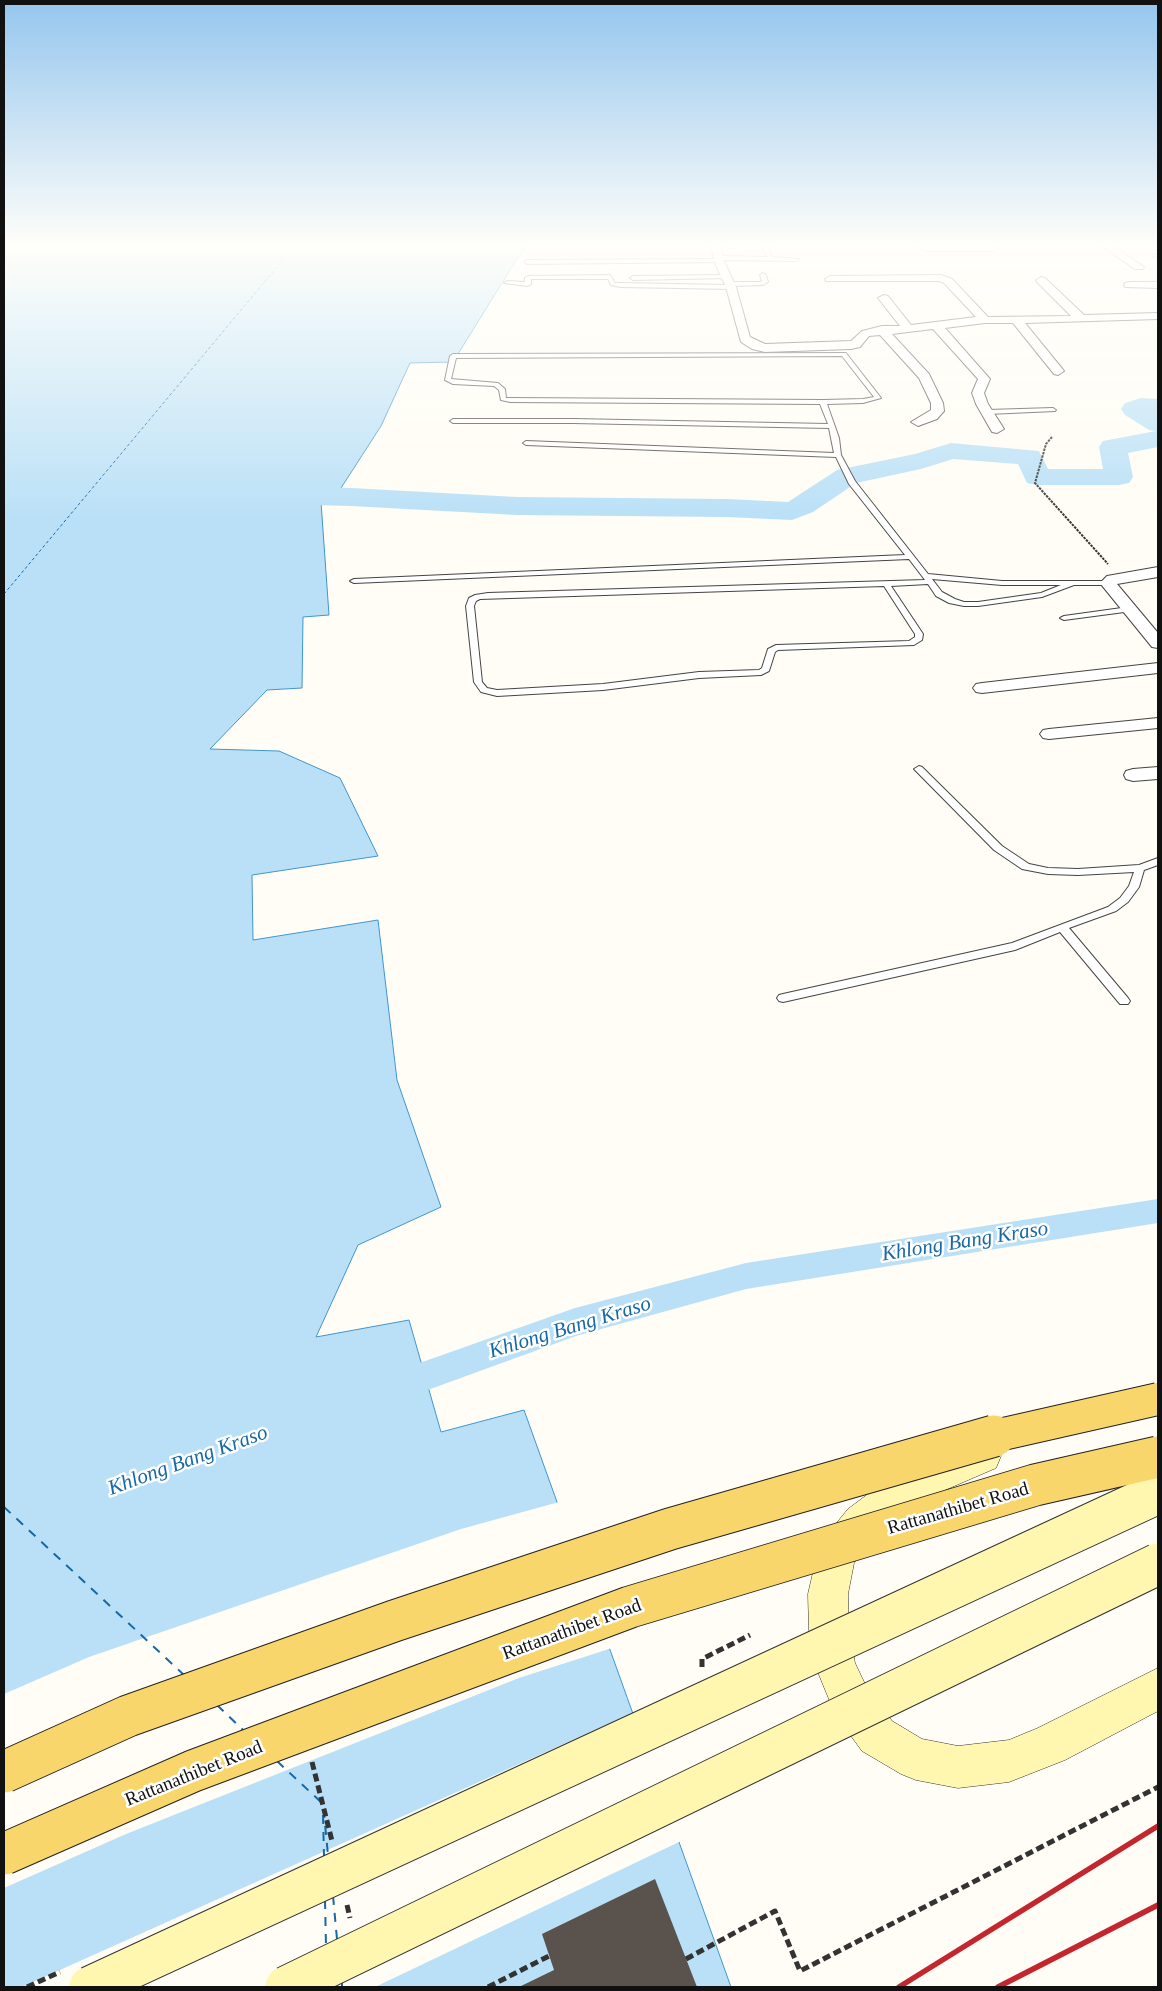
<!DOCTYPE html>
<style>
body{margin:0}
#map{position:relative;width:1162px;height:1991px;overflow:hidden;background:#fffdf5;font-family:Georgia,serif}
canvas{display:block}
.frame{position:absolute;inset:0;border:5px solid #111;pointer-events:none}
</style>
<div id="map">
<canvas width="1162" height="1991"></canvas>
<div class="frame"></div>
</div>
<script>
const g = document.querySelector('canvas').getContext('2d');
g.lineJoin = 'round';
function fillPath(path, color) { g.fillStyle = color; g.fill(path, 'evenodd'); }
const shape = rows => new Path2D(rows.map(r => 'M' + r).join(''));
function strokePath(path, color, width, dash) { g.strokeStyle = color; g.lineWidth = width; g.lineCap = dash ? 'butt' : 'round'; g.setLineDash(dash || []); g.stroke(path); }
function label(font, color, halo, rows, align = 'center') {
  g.font = font + ' Georgia,serif'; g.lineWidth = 5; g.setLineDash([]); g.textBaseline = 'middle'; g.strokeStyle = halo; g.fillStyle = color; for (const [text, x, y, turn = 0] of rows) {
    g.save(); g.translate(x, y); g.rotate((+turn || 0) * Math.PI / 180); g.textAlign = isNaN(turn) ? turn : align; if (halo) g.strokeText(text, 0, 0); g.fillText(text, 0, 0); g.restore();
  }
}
const water = shape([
 [4,243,530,243,515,262,453,362,410,363,381,426,332,502,321,502,329,615,303,617,302,688,267,690,210,749,279,751,340,778,378,856,252,875,253,940,378,920,397,1080,441,1207,358,1245,316,1337,409,1320,441,1432,524,1410,731,1987,4,1987,4,243]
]);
fillPath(water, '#b9e0f7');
strokePath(water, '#3f96cf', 1);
fillPath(shape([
 [559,1502,612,1648,519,1678,126,1834,4,1888,4,1694,89,1657,461,1529],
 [635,1712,681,1841,375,1987,22,1987]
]), '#fffdf5');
fillPath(shape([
 [1158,1199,1158,1223,746,1289,576,1336,392,1403,380,1399,375,1388,380,1377,575,1308,746,1263,1158,1199]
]), '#b9e0f7');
fillPath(shape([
 [1141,398,1158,399,1158,447,1128,453,1133,477,1129,483,1119,485,1037,485,1027,483,1018,464,953,459,921,469,856,483,813,512,792,520,727,517,517,515,351,506,273,504,263,501,259,495,263,489,273,486,351,488,517,497,727,499,788,502,837,470,915,454,951,443,1039,451,1048,469,1103,469,1099,447,1103,441,1156,431,1149,430,1125,415,1121,409,1125,403,1141,398]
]), '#b9e0f7');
strokePath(shape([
 [4,594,297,243]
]), '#1768a6', 1, [3, 2.5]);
strokePath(shape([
 [4,1507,184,1675],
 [217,1705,243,1730],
 [277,1761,323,1804,328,1855],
 [323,1815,324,1856],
 [333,1896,337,1939],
 [325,1900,326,1946],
 [342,1983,342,1987]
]), '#1768a6', 2, [9, 8]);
fillPath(shape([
 [655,1879,697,1987,519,1987,554,1970,542,1934]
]), '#5a524d');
const lane = shape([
 [760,243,766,243,772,257,799,259,796,261,720,260,717,258,720,256,767,257,760,243],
 [1158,254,1158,258,1152,256,1153,255,1158,254],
 [719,259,721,262,527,264,524,262,527,260,719,259],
 [763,273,766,275,768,282,763,285,732,286,734,287,731,289,621,287,611,285,608,279,531,279,531,284,528,286,504,283,507,281,525,282,525,278,528,276,610,275,615,283,621,283,728,285,726,284,729,282,760,282,762,281,760,275,763,273],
 [726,275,728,278,633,280,630,278,633,276,726,275],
 [846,353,881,398,863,403,827,404,839,438,841,455,855,481,928,574,1002,581,1108,581,1112,583,1111,585,1074,585,1042,597,978,606,964,606,949,603,936,596,928,584,891,586,923,634,922,640,914,645,778,650,775,652,769,671,761,675,699,678,603,690,497,696,481,692,474,682,466,606,469,598,475,595,488,593,925,580,909,559,354,583,350,581,354,579,905,555,849,484,836,457,526,445,523,443,526,441,834,453,829,428,573,423,453,423,450,421,453,419,573,419,828,424,820,404,510,402,501,400,499,390,494,386,453,384,445,380,450,356,453,354,846,353],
 [842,356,874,397,863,399,823,400,510,398,506,398,505,389,498,383,451,379,456,358,842,356],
 [932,579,1002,585,1061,585,1041,593,978,602,964,602,955,599,942,592,932,579],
 [884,586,915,634,915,637,909,641,776,645,768,649,762,668,759,670,699,672,603,684,497,690,487,688,482,682,474,606,476,601,480,599,884,586],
 [1053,408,1056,410,1055,411,988,414,985,412,988,410,1053,408],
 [1129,607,1132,607,1132,611,1064,620,1060,618,1064,616,1129,607],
 [919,766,922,767,1002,846,1029,864,1048,868,1078,869,1139,865,1158,858,1158,865,1144,870,1139,887,1128,902,1116,911,1069,928,1128,998,1130,1001,1128,1004,1120,1004,1060,932,1015,950,783,1002,779,1001,777,998,779,995,783,994,1012,943,1108,907,1120,898,1129,886,1134,872,1078,875,1048,874,1022,869,994,850,916,771,914,769,919,766]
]);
const street = shape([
 [711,243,721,243,724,261,736,287,750,337,765,344,851,341,862,331,882,326,900,326,878,298,884,295,888,296,911,325,976,317,944,283,939,281,826,281,825,279,830,276,941,275,952,279,988,317,1071,316,1037,282,1036,280,1041,277,1045,278,1084,315,1158,313,1158,319,1025,323,1064,371,1058,375,1054,374,1013,323,985,323,945,328,990,379,984,393,988,404,1004,429,997,433,992,432,976,404,972,393,978,379,933,329,892,334,929,374,943,403,944,411,937,419,918,426,911,422,931,410,931,403,919,378,880,335,869,336,860,347,851,349,765,352,752,349,741,342,726,287,714,261,711,243],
 [913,243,924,243,927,245,993,245,998,248,993,251,924,251,913,243],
 [1097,243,1109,243,1144,267,1143,269,1135,269,1097,243],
 [1129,282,1158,282,1158,288,1125,287,1124,285,1125,283,1129,282],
 [1158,567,1158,577,1117,584,1158,633,1158,648,1152,647,1100,583,1107,576,1158,567],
 [1158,663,1158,673,982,693,976,692,973,688,976,684,982,683,1158,663],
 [1158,718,1158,728,1049,739,1043,738,1040,734,1043,730,1049,729,1158,718],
 [1158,767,1158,779,1133,781,1126,779,1124,775,1126,771,1133,769,1158,767]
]);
const secondary = shape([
 [983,1439,996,1444,1001,1456,996,1468,945,1490,906,1511,874,1535,854,1563,848,1594,849,1630,855,1663,865,1684,892,1721,922,1739,958,1746,1009,1740,1038,1728,1158,1668,1158,1711,1065,1760,1009,1782,958,1788,916,1780,901,1774,862,1751,835,1714,815,1665,809,1630,808,1594,817,1555,822,1541,848,1509,880,1485,919,1466,983,1439]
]);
strokePath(lane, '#444', 2);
strokePath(street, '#444', 2);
strokePath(secondary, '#333', 1);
strokePath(shape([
 [1052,437,1046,444,1035,483,1108,564]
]), '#333', 2, [2.5, 1]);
strokePath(shape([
 [312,1762,332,1841],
 [347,1905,350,1918],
 [686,1959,775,1911,800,1971,1158,1787],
 [488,1987,549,1956]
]), '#333', 5, [8, 4]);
fillPath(lane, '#fff');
fillPath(street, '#fff');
fillPath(secondary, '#fff6b0');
strokePath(shape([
 [899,1987,1158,1826],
 [998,1987,1158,1905]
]), '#c4262e', 5.5);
const secondaryBridge = shape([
 [90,1987,1158,1493],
 [286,1987,1158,1564]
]);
const primaryBridgeFar1 = shape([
 [990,1437,1158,1399]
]);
const primaryBridge = shape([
 [4,1772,128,1716,394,1621,670,1529,994,1436],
 [4,1854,193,1771,630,1607,1035,1485,1158,1457]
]);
strokePath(secondaryBridge, '#333', 43, []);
strokePath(primaryBridgeFar1, '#222', 34, []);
strokePath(primaryBridge, '#222', 43, []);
strokePath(shape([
 [702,1667,702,1659,750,1635],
 [27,1987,60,1972]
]), '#333', 5, [8, 4]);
strokePath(secondaryBridge, '#fff6b0', 41);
strokePath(primaryBridgeFar1, '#f9d66b', 32);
strokePath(primaryBridge, '#f9d66b', 41);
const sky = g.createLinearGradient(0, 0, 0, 522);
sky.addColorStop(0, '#95c6ee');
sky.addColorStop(0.47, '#fffefa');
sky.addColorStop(1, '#fffefa00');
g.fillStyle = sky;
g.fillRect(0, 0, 1162, 522);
label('19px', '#111', '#fff', [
 ["Rattanathibet Road",958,1509,-16],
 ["Rattanathibet Road",572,1630,-20],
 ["Rattanathibet Road",194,1774,-22]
]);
label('italic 21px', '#1768a6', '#fff', [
 ["Khlong Bang Kraso",965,1242,-9],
 ["Khlong Bang Kraso",570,1328,-17],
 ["Khlong Bang Kraso",188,1461,-20]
]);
</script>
